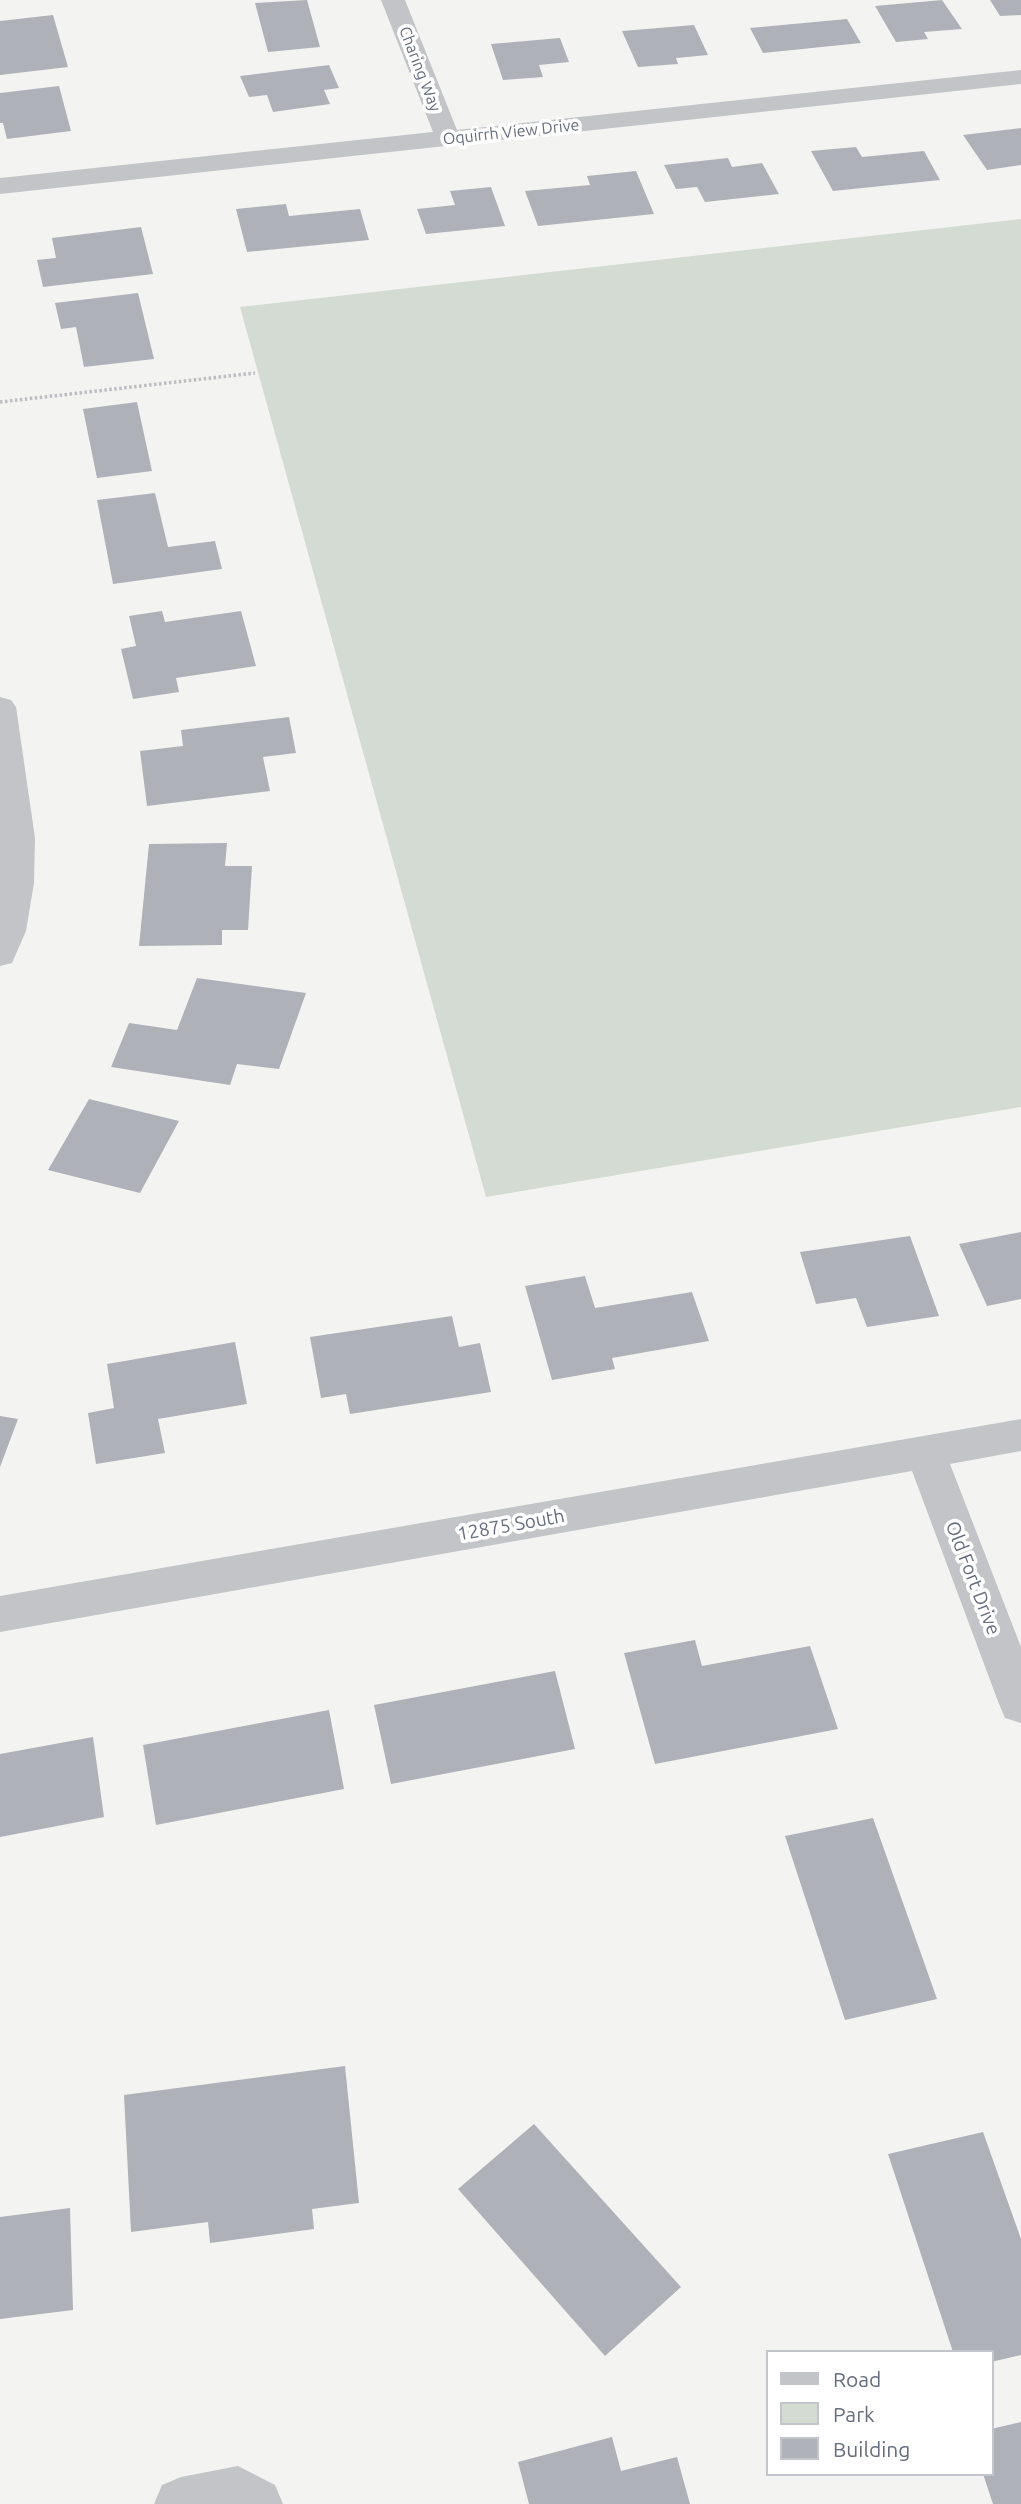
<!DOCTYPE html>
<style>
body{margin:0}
#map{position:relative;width:1021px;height:2504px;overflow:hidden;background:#f3f4f1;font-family:Ubuntu,sans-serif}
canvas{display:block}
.legend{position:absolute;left:766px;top:2350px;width:228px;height:126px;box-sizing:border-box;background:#fff;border:2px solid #c2c5cc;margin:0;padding:9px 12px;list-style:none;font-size:21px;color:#666d7f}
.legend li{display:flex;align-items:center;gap:14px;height:35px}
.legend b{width:35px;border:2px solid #c2c5cc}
</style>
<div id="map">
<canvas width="1021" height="2504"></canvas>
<ul class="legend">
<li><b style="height:9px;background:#c3c4c8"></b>Road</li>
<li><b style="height:19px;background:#d3dbd2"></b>Park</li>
<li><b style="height:19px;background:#aeb1b8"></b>Building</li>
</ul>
</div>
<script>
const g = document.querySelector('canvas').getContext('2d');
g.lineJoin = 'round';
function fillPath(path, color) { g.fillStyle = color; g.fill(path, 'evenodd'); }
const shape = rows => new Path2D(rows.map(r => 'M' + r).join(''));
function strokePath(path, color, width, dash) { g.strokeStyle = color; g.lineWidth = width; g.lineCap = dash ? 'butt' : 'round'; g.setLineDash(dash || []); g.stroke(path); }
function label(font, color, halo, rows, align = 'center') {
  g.font = font + ' Ubuntu,sans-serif'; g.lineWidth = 7; g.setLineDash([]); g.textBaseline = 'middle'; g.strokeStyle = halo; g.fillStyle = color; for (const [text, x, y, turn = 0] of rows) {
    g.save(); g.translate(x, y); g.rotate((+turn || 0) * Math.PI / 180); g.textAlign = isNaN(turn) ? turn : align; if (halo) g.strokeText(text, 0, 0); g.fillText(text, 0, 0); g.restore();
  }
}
fillPath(shape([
 [1021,219,1021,1107,486,1197,240,307]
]), '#d3dbd2');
fillPath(shape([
 [307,0,320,47,268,52,255,3],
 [942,0,962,29,924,32,928,39,896,42,875,6],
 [990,0,1021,0,1021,15,1000,16],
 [53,15,68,67,0,75,0,21],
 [847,19,861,43,763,53,750,28],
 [694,25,708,55,676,58,678,64,638,67,622,31],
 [560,38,569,62,539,65,543,77,503,80,491,44],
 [329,65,339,88,324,90,330,104,273,112,267,95,249,97,240,76],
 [59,86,71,131,7,139,3,123,0,123,0,93],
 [1021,128,1021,165,987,170,963,135],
 [856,147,862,157,924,151,940,180,833,191,811,151],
 [728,158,732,167,762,163,779,194,705,202,697,187,676,189,664,165],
 [636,171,654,214,538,226,525,191,590,185,587,176],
 [491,187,505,226,426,234,417,209,455,205,450,191],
 [286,204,289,216,360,209,369,240,247,252,236,209],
 [141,227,153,274,43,287,37,260,56,258,52,238],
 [138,293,154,359,84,367,76,327,61,329,55,303],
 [137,402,152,471,97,478,83,409],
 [155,493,168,547,215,541,222,569,113,584,97,500],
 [162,611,165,622,241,611,256,666,176,678,179,692,133,699,121,649,136,646,129,616],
 [289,717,296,753,263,757,270,791,147,806,140,751,183,746,181,730],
 [227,843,225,866,252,866,248,930,222,930,222,945,139,946,149,844],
 [197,978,306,993,279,1069,237,1064,230,1085,111,1067,129,1023,177,1030],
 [89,1099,179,1121,140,1193,48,1170],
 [1021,1232,1021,1299,987,1306,959,1244],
 [910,1236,939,1316,867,1327,856,1298,816,1304,800,1252],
 [585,1276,595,1308,692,1292,709,1341,612,1358,615,1369,552,1380,525,1286],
 [452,1316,459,1347,480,1343,491,1392,350,1414,346,1394,321,1398,310,1337],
 [235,1342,247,1404,158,1419,165,1453,96,1464,88,1413,114,1408,107,1364],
 [0,1416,18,1419,0,1467],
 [695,1640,702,1666,810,1646,838,1729,655,1764,624,1653],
 [555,1671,575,1749,391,1784,374,1705],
 [329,1710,344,1789,156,1825,143,1745],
 [93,1737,104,1817,0,1837,0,1754],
 [873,1818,937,1999,845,2020,785,1836],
 [345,2066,359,2203,312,2209,314,2229,210,2243,208,2222,131,2232,124,2095],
 [534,2124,681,2287,605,2356,458,2189],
 [983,2132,1021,2239,1021,2355,991,2362,991,2352,953,2352,888,2154],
 [70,2208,73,2310,0,2319,0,2217],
 [1021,2422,1021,2504,993,2504,983,2474,991,2474,991,2429],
 [612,2437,621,2471,677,2457,690,2504,529,2504,518,2462]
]), '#aeb1b8');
strokePath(shape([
 [0,402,255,373]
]), '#bcbdc0', 3.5, [2.5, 2.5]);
fillPath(shape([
 [381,0,405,0,457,130,1021,70,1021,84,0,194,0,178,433,132,381,0],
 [0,697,11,700,16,707,35,838,34,883,26,931,12,963,0,966,0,697],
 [1021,1419,1021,1451,950,1464,1021,1647,1021,1723,1005,1718,999,1704,912,1471,0,1632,0,1596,1021,1419],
 [238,2466,275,2485,283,2504,154,2504,162,2485,181,2477,238,2466]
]), '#c3c4c8');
label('16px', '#666d7f', '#fff', [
 ["Charing Way",420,69,69],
 ["Oquirrh View Drive",511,132,-6]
]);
label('19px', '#666d7f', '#fff', [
 ["12875 South",511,1525,-10],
 ["Old Fort Drive",973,1578,69]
]);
</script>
